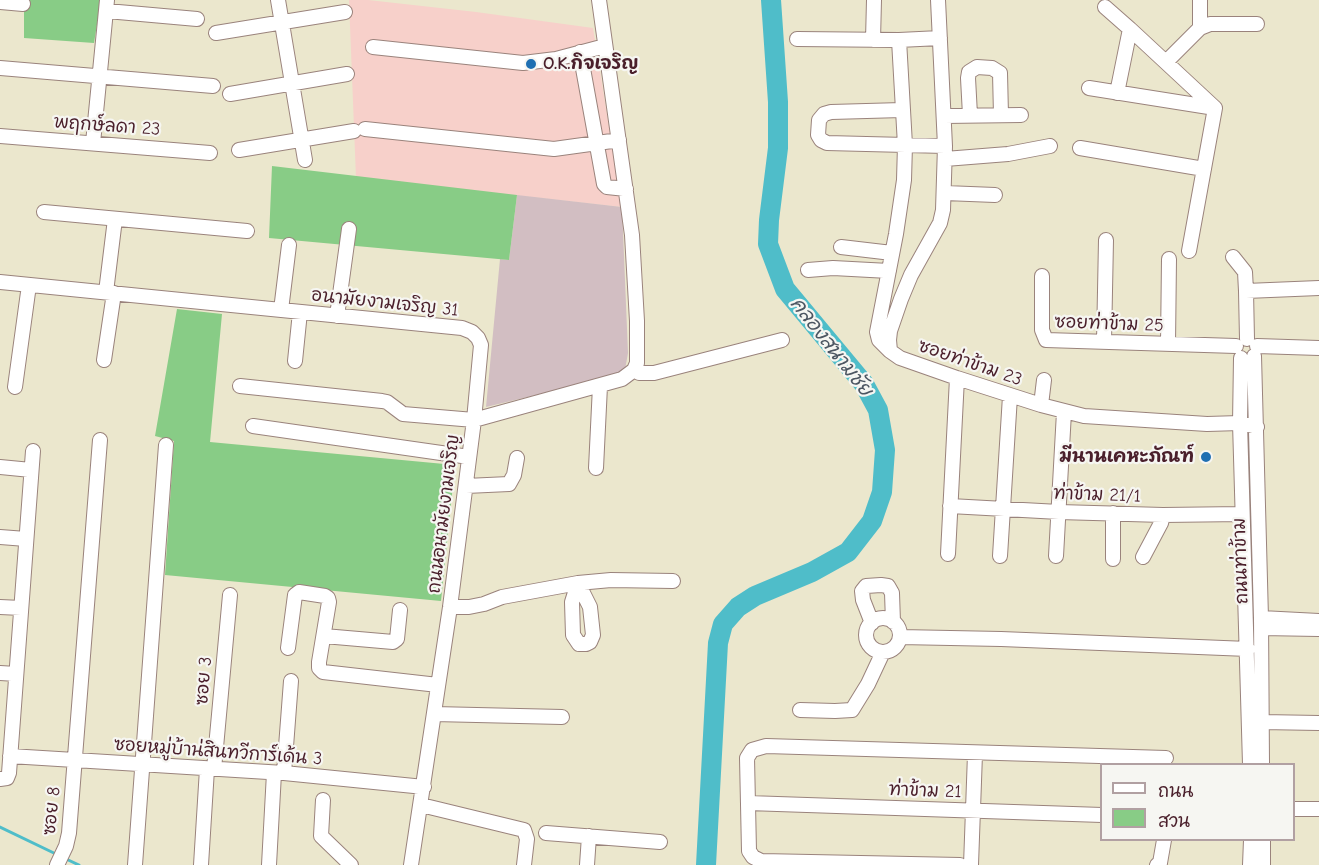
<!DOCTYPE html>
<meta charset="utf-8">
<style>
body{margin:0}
#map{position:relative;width:1319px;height:865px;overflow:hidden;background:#ebe7cd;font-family:"Comic Neue","Playpen Sans Thai",sans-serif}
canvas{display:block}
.legend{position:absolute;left:1100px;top:763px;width:195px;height:78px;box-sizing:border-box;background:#f6f6f2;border:2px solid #b1a0a2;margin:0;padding:8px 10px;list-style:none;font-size:18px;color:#4a1f2b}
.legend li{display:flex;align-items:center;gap:12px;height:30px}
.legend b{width:30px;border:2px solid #b1a0a2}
</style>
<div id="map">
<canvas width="1319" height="865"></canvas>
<ul class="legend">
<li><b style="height:8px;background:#fff"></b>ถนน</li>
<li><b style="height:16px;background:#88cc86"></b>สวน</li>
</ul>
</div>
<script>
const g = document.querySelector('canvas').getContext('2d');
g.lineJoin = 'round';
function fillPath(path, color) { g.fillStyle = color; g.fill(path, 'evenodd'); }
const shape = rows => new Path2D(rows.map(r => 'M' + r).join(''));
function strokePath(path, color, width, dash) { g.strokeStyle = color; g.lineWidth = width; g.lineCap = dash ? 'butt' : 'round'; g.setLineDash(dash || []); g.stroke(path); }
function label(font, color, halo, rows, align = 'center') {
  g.font = font + ' "Comic Neue","Playpen Sans Thai",sans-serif'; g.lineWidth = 4.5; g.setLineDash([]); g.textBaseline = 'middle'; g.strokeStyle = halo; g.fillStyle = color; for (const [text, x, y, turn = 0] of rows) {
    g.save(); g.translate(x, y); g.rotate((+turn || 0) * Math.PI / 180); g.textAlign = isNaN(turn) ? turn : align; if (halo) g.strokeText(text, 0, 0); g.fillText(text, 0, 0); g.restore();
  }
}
fillPath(shape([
 [349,0,368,0,476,12,593,28,622,207,356,178]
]), '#f7d0ca');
fillPath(shape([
 [517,195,622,207,628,353,625,370,607,378,486,407,500,259,509,260]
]), '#d2bec2');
fillPath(shape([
 [24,0,101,0,94,43,24,38],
 [272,166,517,195,509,260,269,238],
 [177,309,222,314,210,442,455,465,441,601,165,575,174,441,155,436]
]), '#88cc86');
strokePath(shape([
 [0,827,58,855],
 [64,858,79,865]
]), '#4fbdc9', 3);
strokePath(shape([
 [706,865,718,643,723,624,738,607,755,596,812,572,848,552,872,521,882,492,885,450,878,410,864,384,785,289,768,244,769,220,778,148,778,102,771,0]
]), '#4fbdc9', 20);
const minor = shape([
 [278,0,305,160],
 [938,0,945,146,943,210,940,223,911,275,901,299,890,331,889,340,890,351,900,358,957,378,1041,405,1084,416,1207,424,1240,423,1257,427],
 [1200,0,1200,28],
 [0,2,23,4],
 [1105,7,1130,29],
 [107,11,197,19],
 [216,33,345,12],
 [797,39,899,40,940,38],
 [873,40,874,0],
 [373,47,523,63,556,59,605,46],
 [580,52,604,184,607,187,626,189],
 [1166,62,1200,28,1210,24,1257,24],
 [0,68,213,86],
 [1089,88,1215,108],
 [1117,93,1130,29,1215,108],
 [230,94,347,74],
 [902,110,831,112,824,114,819,120,818,135,821,140,827,143,945,146],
 [970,115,968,78,969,72,977,67,992,68,1000,73,1001,115],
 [944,116,1021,115],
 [365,129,554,149,619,140],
 [0,136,210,153],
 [93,143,107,0],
 [1080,148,1204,169],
 [239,150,354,131],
 [945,159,1008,154,1050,146],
 [945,193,995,195],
 [44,212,247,231],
 [841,247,892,253],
 [1189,251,1215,108],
 [1233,257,1245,272,1246,291],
 [808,270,833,268,889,271],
 [1042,276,1042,330,1046,340,1236,346],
 [0,282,462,328,472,332,478,338,481,345,474,420,403,414,387,402,382,401,240,386],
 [106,292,115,219],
 [281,310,289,245],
 [337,316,349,229],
 [1247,339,1246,291,1319,288],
 [1104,342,1106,240],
 [1168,344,1169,259],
 [1257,346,1319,348],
 [890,351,879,340,877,332,896,234,904,180,905,145,899,40],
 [1254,356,1261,618,1262,764],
 [1241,358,1240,423,1250,764],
 [104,360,114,293],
 [295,361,300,312],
 [634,370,639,373,654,373,782,340],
 [15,387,29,285],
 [1041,405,1044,380],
 [253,426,469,457],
 [0,467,31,470],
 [596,468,600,386],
 [466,486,509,484,514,475,517,458],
 [950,506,1059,512,1163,515,1242,514],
 [0,537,26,539],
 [948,554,957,378],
 [1000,556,1010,396],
 [1056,556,1064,412],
 [1143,557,1161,523,1163,515],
 [1113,559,1113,513],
 [578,583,590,607,593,635,590,642,586,644,579,644,573,635,572,602,578,583],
 [0,607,21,608],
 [450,607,469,607,484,604,502,597,578,583,611,580,673,581],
 [1261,618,1319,621],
 '866 635a17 17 0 1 1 34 0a17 17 0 1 1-34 0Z',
 [872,623,863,600,862,591,866,586,881,585,888,586,892,593,893,622],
 [1261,628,1319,629],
 [324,636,393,642,397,639,400,610],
 [900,637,1001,639,1248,649],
 [288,648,295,595,299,592,325,596,328,598,329,602,319,662,319,668,323,672,438,685],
 [0,673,16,674],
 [800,710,835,711,852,710,868,684,883,652],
 [434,714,562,717],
 [1262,722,1319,723],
 [10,756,284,773,424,787],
 [214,769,230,595],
 [284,773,291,681],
 [0,779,7,778,9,773,33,451],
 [323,800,321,836,351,865],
 [748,803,1102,815],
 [421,805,524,830,527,839,524,865],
 [1294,809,1319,809],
 [546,833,660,842],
 [57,865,66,846,69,833,100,440],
 [135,865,166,445],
 [201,865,207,769],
 [269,865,274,773],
 [411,865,450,607,474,420,622,379,634,370,637,363,637,321,632,235,599,0],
 [587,865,589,836],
 [960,865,761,861,753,857,749,851,747,758,752,750,766,746,1166,758],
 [971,865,975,754],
 [1157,865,1160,863,1164,840],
 [1250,865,1251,840],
 [1263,865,1263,840]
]);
strokePath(minor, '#9a837c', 16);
strokePath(minor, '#fff', 14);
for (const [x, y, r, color] of [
 [531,64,6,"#1f6fb2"],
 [1206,457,6,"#1f6fb2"]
]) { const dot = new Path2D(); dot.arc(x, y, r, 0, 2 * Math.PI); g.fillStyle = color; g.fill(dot); strokePath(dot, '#f6f6f2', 2); }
label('bold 18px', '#4a1f2b', '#f6f6f2', [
 ["O.K.กิจเจริญ",543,64],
 ["มีนานเคหะภัณฑ์",1194,457,"right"]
], 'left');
label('18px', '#4a1f2b', '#f6f6f2', [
 ["พฤกษ์ลดา 23",107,126,4],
 ["อนามัยงามเจริญ 31",385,303,6],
 ["ซอยท่าข้าม 25",1109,324,2],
 ["ซอยท่าข้าม 23",970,363,19],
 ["ท่าข้าม 21/1",1097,495,2],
 ["ถนนอนามัยงามเจริญ",444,514,-83],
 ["ถนนท่าข้าม",1241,561,-92],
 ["ซอย 3",204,681,-85],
 ["ซอยหมู่บ้าน่สินทวีการ์เด้น 3",218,752,4],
 ["ท่าข้าม 21",925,791,2],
 ["ซอย 8",52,811,-84]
]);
label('italic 20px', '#4c5662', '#f6f6f2', [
 ["คลองสนามชัย",831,347,52]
]);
</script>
